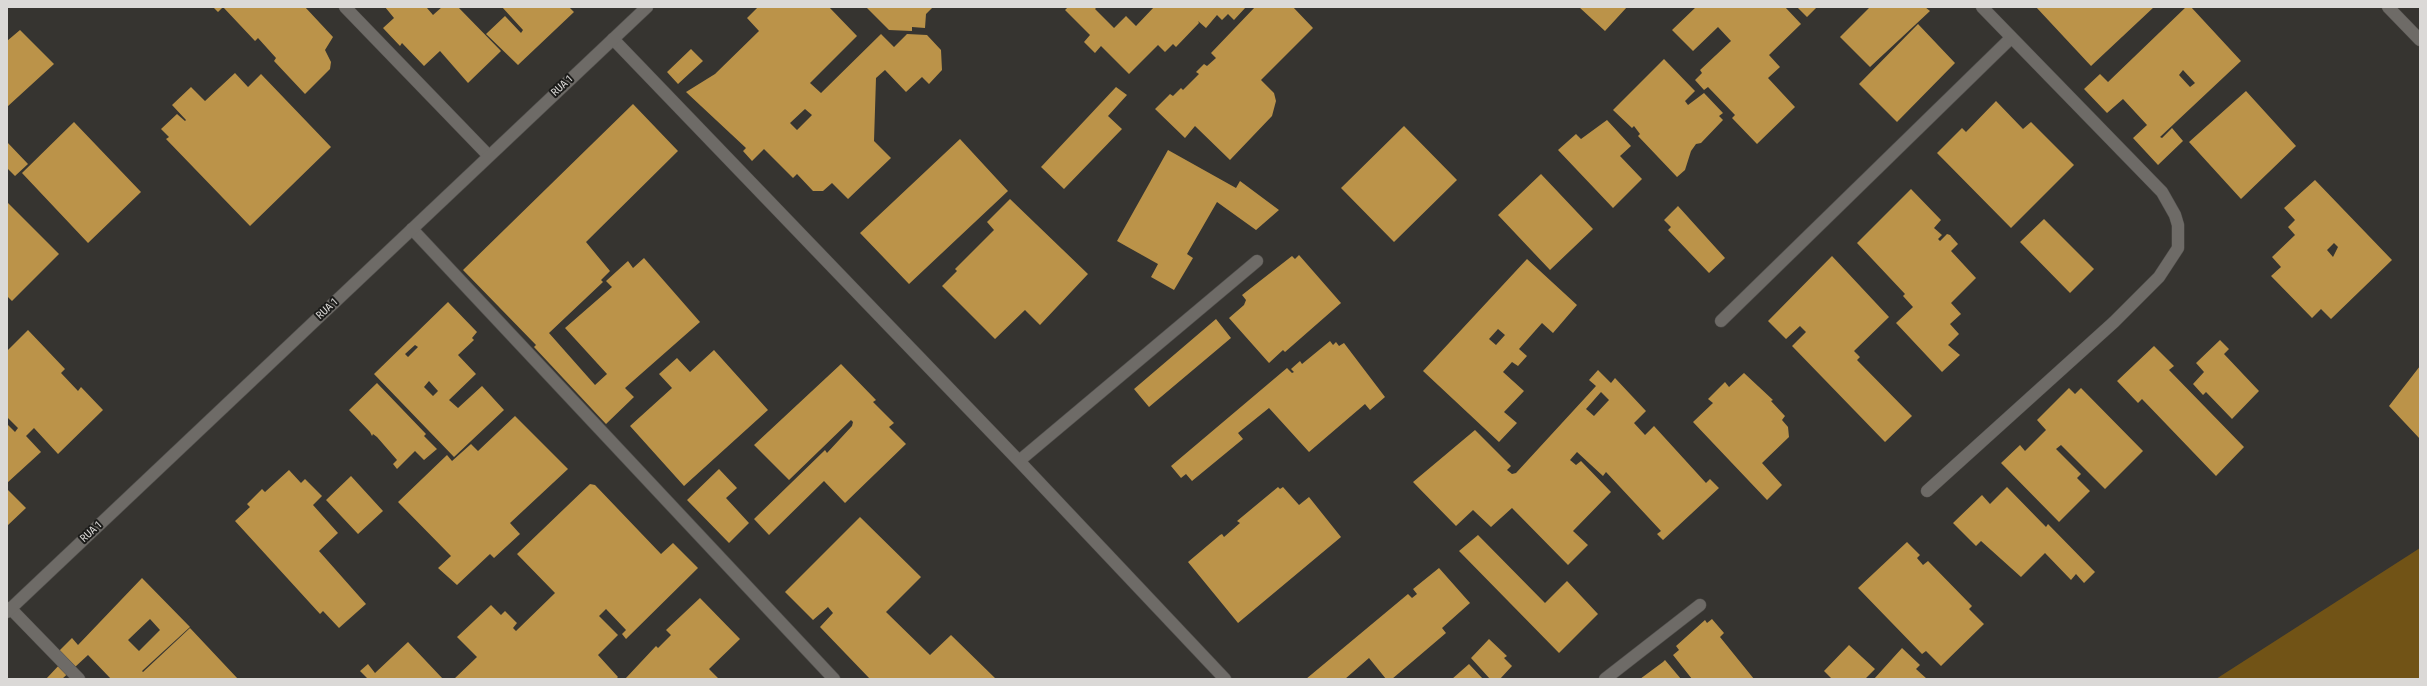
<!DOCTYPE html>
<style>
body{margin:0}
#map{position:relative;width:2427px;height:686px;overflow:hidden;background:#363430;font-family:"Fira Sans Condensed",sans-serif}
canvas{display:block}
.frame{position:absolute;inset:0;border:8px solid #dbd9d7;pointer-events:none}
</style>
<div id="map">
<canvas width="2427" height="686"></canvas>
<div class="frame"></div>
</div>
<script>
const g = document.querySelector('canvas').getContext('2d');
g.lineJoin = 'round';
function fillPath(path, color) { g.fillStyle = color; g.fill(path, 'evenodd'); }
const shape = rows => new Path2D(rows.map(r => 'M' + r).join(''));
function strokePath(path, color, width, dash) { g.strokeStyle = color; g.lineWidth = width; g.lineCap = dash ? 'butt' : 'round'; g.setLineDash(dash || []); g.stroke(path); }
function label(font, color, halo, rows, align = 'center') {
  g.font = font + ' "Fira Sans Condensed",sans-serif'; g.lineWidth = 4; g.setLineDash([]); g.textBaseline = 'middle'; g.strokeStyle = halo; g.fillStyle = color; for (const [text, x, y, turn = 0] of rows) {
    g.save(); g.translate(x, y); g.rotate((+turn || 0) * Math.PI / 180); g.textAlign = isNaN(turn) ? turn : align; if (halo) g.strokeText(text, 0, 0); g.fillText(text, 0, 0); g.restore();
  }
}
fillPath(shape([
 [2420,548,2420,679,2216,679]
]), '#715316');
fillPath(shape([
 [213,7,305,7,333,37,325,50,331,62,330,69,305,94,274,61,276,58,258,38,255,41,223,7,218,12],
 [385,7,428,7,427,8,433,15,442,7,458,7,501,51,468,83,440,51,424,66,402,43,400,46,383,28,394,18],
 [502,7,569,7,574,12,518,65,486,34,505,16,521,33,523,30],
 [758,7,829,7,857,36,810,83,821,93,881,34,894,47,907,34,927,35,941,50,942,70,929,84,922,77,906,92,885,70,876,78,874,141,891,158,848,199,832,183,823,191,813,191,797,174,793,178,764,149,752,161,743,151,746,148,686,92,715,74,759,31,747,18],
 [805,109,812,115,797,130,790,123],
 [866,7,933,7,926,14,925,28,912,27,912,31,889,30],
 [1068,7,1097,7,1095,9,1114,28,1126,16,1136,26,1154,7,1246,7,1234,20,1228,14,1222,20,1217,15,1206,28,1198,21,1199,23,1176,47,1173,44,1165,52,1158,45,1129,74,1101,46,1095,53,1084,42,1090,35,1065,10],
 [1255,7,1293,7,1313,28,1261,80,1274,93,1276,101,1272,116,1230,160,1195,126,1185,138,1155,109,1170,94,1173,96,1181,88,1183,90,1199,74,1196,72,1204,64,1207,66,1216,58,1211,53],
 [1579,7,1627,7,1605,31],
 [1696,7,1785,7,1801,24,1769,55,1780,67,1768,78,1795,107,1757,144,1732,118,1735,115,1708,87,1704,90,1695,80,1702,73,1700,70,1731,41,1718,27,1693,51,1672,30],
 [1797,7,1817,7,1807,17],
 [1870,7,1925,7,1930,11,1870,67,1840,37],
 [2036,7,2154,7,2091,66],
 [2186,7,2191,7,2241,61,2160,137,2162,138,2172,128,2183,141,2158,165,2133,138,2147,125,2123,99,2107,113,2084,89,2100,74,2108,82],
 [2183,70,2195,83,2190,87,2179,75],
 [1918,24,1955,63,1897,122,1859,84],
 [20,30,54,64,7,107,7,41],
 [691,49,703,61,678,84,667,72],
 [1664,59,1695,91,1685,101,1688,105,1704,93,1723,113,1719,116,1723,120,1701,143,1696,144,1691,151,1685,170,1677,177,1638,136,1640,134,1634,126,1632,128,1613,110],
 [235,73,248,87,261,74,331,147,250,226,166,139,169,137,161,129,177,114,185,121,186,120,172,105,191,87,205,101],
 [1116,87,1127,95,1108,116,1122,129,1064,189,1041,167],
 [2246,91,2296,146,2241,199,2189,142],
 [1996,101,2023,129,2031,122,2074,165,2011,228,1937,153,1962,128,1966,132],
 [633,104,678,151,586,242,610,271,601,280,603,282,549,333,595,385,607,374,565,328,612,287,606,281,628,261,633,268,644,258,700,322,625,388,634,397,606,424,534,347,536,345,463,270],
 [1607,120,1631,146,1620,156,1642,179,1613,208,1558,150,1576,134,1581,139],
 [74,122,141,192,88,243,22,173],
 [1404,126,1457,180,1394,242,1341,188],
 [960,139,1008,191,909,284,860,233],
 [7,142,28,164,15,176,7,168],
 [1168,150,1236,188,1240,181,1279,210,1256,230,1217,202,1187,254,1193,258,1174,290,1151,277,1158,264,1117,241],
 [1541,174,1593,229,1550,270,1498,215],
 [2315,180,2392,260,2331,319,2321,309,2312,318,2271,276,2281,267,2272,257,2295,235,2288,227,2295,220,2284,208],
 [2334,243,2338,247,2333,257,2327,250],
 [1911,189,1941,220,1934,228,1942,235,1938,239,1940,241,1947,234,1950,235,1958,244,1951,251,1976,278,1951,303,1961,314,1950,324,1959,334,1948,345,1960,355,1942,372,1896,323,1913,307,1903,296,1905,294,1857,243],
 [1010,199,1088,274,1040,325,1025,310,995,339,942,286,957,271,955,269,994,230,987,222],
 [7,202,59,254,12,301,7,296],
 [1678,206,1725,258,1709,273,1668,230,1671,227,1664,220],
 [2044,219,2094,269,2070,293,2020,242],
 [1299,255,1341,303,1285,352,1283,350,1269,363,1229,318,1244,305,1246,300,1242,295,1292,256,1295,259],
 [1832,256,1889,317,1854,351,1860,357,1857,360,1912,416,1885,442,1792,346,1806,332,1800,326,1786,339,1768,321],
 [1527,259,1577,305,1553,333,1542,323,1519,349,1527,356,1518,366,1512,362,1503,372,1524,391,1504,412,1517,423,1499,442,1423,371],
 [1498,329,1505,335,1496,345,1489,339],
 [448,302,477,332,472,338,474,340,458,355,476,374,449,400,458,408,482,386,504,410,454,457,374,374],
 [415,345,418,347,408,357,405,354],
 [429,381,438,391,433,396,424,387],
 [1216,319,1231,338,1149,407,1134,389],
 [28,330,65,369,61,373,78,391,81,387,103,410,58,454,34,428,26,436,41,452,7,483,7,424,15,432,18,428,7,417,7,351],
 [2220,340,2229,349,2224,354,2259,391,2232,419,2206,392,2203,395,2193,384,2204,372,2196,363],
 [1330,341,1333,345,1336,342,1339,346,1344,343,1385,397,1370,410,1365,404,1309,452,1269,408,1238,433,1243,439,1192,481,1186,474,1181,478,1171,466,1287,368,1292,373,1294,372,1291,369,1300,361,1302,364],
 [2154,346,2174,366,2169,370,2244,447,2216,476,2142,399,2138,403,2117,381],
 [714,350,768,410,684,486,630,426,672,388,659,374,677,358,690,372],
 [841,364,876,400,873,402,894,423,889,427,906,444,845,503,824,481,769,535,754,519,825,450,827,453,852,426,853,422,851,420,789,480,754,445],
 [2420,366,2420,439,2389,406],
 [1598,370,1611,383,1615,378,1646,411,1634,423,1645,435,1654,426,1706,483,1710,479,1719,488,1663,540,1657,534,1661,531,1606,472,1603,476,1577,452,1570,460,1576,465,1581,461,1611,492,1573,531,1588,545,1568,565,1512,508,1491,527,1473,510,1456,526,1413,482,1475,430,1511,466,1507,470,1512,474,1516,473,1596,386,1589,380],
 [1601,392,1609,400,1594,416,1586,409],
 [1744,373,1773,400,1771,401,1785,416,1782,420,1788,427,1789,437,1762,463,1782,485,1767,500,1693,422,1713,403,1708,399,1725,382,1729,387],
 [377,383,426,434,424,436,437,449,424,460,415,451,397,469,393,464,397,460,377,437,373,434,372,436,370,432,349,410],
 [2069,388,2075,394,2081,388,2143,451,2105,489,2061,445,2056,449,2081,474,2077,478,2090,491,2059,522,2001,463,2020,445,2025,451,2046,430,2037,420],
 [515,416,568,469,510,523,520,534,494,558,490,554,457,585,438,568,451,556,398,502,447,455,452,461,471,444,478,451],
 [719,469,737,488,726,498,749,523,729,543,687,500],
 [289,470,301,483,305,479,322,496,313,505,338,533,319,551,366,604,339,628,323,611,320,614,235,521,250,507,247,504,262,489,265,492],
 [351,476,383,511,358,534,326,500],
 [590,484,595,485,661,554,673,543,698,568,626,639,622,634,626,630,606,609,599,616,618,635,598,655,618,677,616,679,454,679,477,657,457,637,491,605,501,615,505,611,517,623,513,628,516,631,555,593,517,554],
 [1278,487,1280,489,1283,487,1299,505,1309,497,1341,537,1238,623,1188,562,1220,535,1222,534,1224,537,1240,523,1237,521],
 [2007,487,2046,527,2048,524,2095,572,2084,583,2076,574,2071,580,2045,553,2021,577,1981,541,1976,546,1953,523,1982,495,1990,504],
 [7,489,26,508,7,526],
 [860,517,921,577,886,612,930,655,951,635,996,679,870,679,820,627,833,613,828,607,813,620,785,592],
 [1478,535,1545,603,1567,581,1598,614,1559,653,1459,551],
 [1907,542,1920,555,1917,558,1923,565,1928,561,1972,606,1969,609,1984,624,1941,666,1926,651,1922,654,1858,588],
 [1439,568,1470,603,1442,628,1446,633,1392,679,1386,679,1369,658,1345,679,1306,679,1408,594,1412,598,1417,594,1413,589],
 [142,578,190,627,142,671,143,672,190,628,238,679,111,679,88,655,62,679,46,679,62,662,54,656,72,638,78,645],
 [150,619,160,630,139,651,128,640],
 [700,598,740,639,709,669,719,679,625,679,656,646,658,648,671,635,666,630],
 [1712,619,1724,633,1720,637,1754,679,1692,679,1673,655,1679,650,1676,646,1705,620,1707,623],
 [1489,639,1507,656,1504,658,1512,666,1500,679,1490,679,1471,658],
 [408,642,443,679,368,679,360,671,368,664,375,673],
 [1849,645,1875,669,1865,679,1832,679,1824,671],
 [1902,648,1920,665,1916,669,1927,679,1874,679],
 [1665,660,1681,679,1640,679,1663,662],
 [1469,664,1483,679,1452,679]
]), '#bb9349');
const street = shape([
 [345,7,488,155],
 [2388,7,2420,40],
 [613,39,1019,461,1225,679],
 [412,229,834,679],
 [1721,321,2011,38],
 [1019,461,1257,261],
 [1927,491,2114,322,2159,277,2178,248,2178,225,2175,215,2162,192,1982,7],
 [10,608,79,679],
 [1605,679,1700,605]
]);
const secondary = shape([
 [7,612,647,7]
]);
strokePath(street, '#52504d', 13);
strokePath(secondary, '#52504d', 13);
strokePath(street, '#6e6b67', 12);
strokePath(secondary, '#6e6b67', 12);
label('11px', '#dbd9d7', '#1c1c1a', [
 ["RUA 1",562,86,-43],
 ["RUA 1",327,309,-43],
 ["RUA 1",91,532,-43]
]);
</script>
